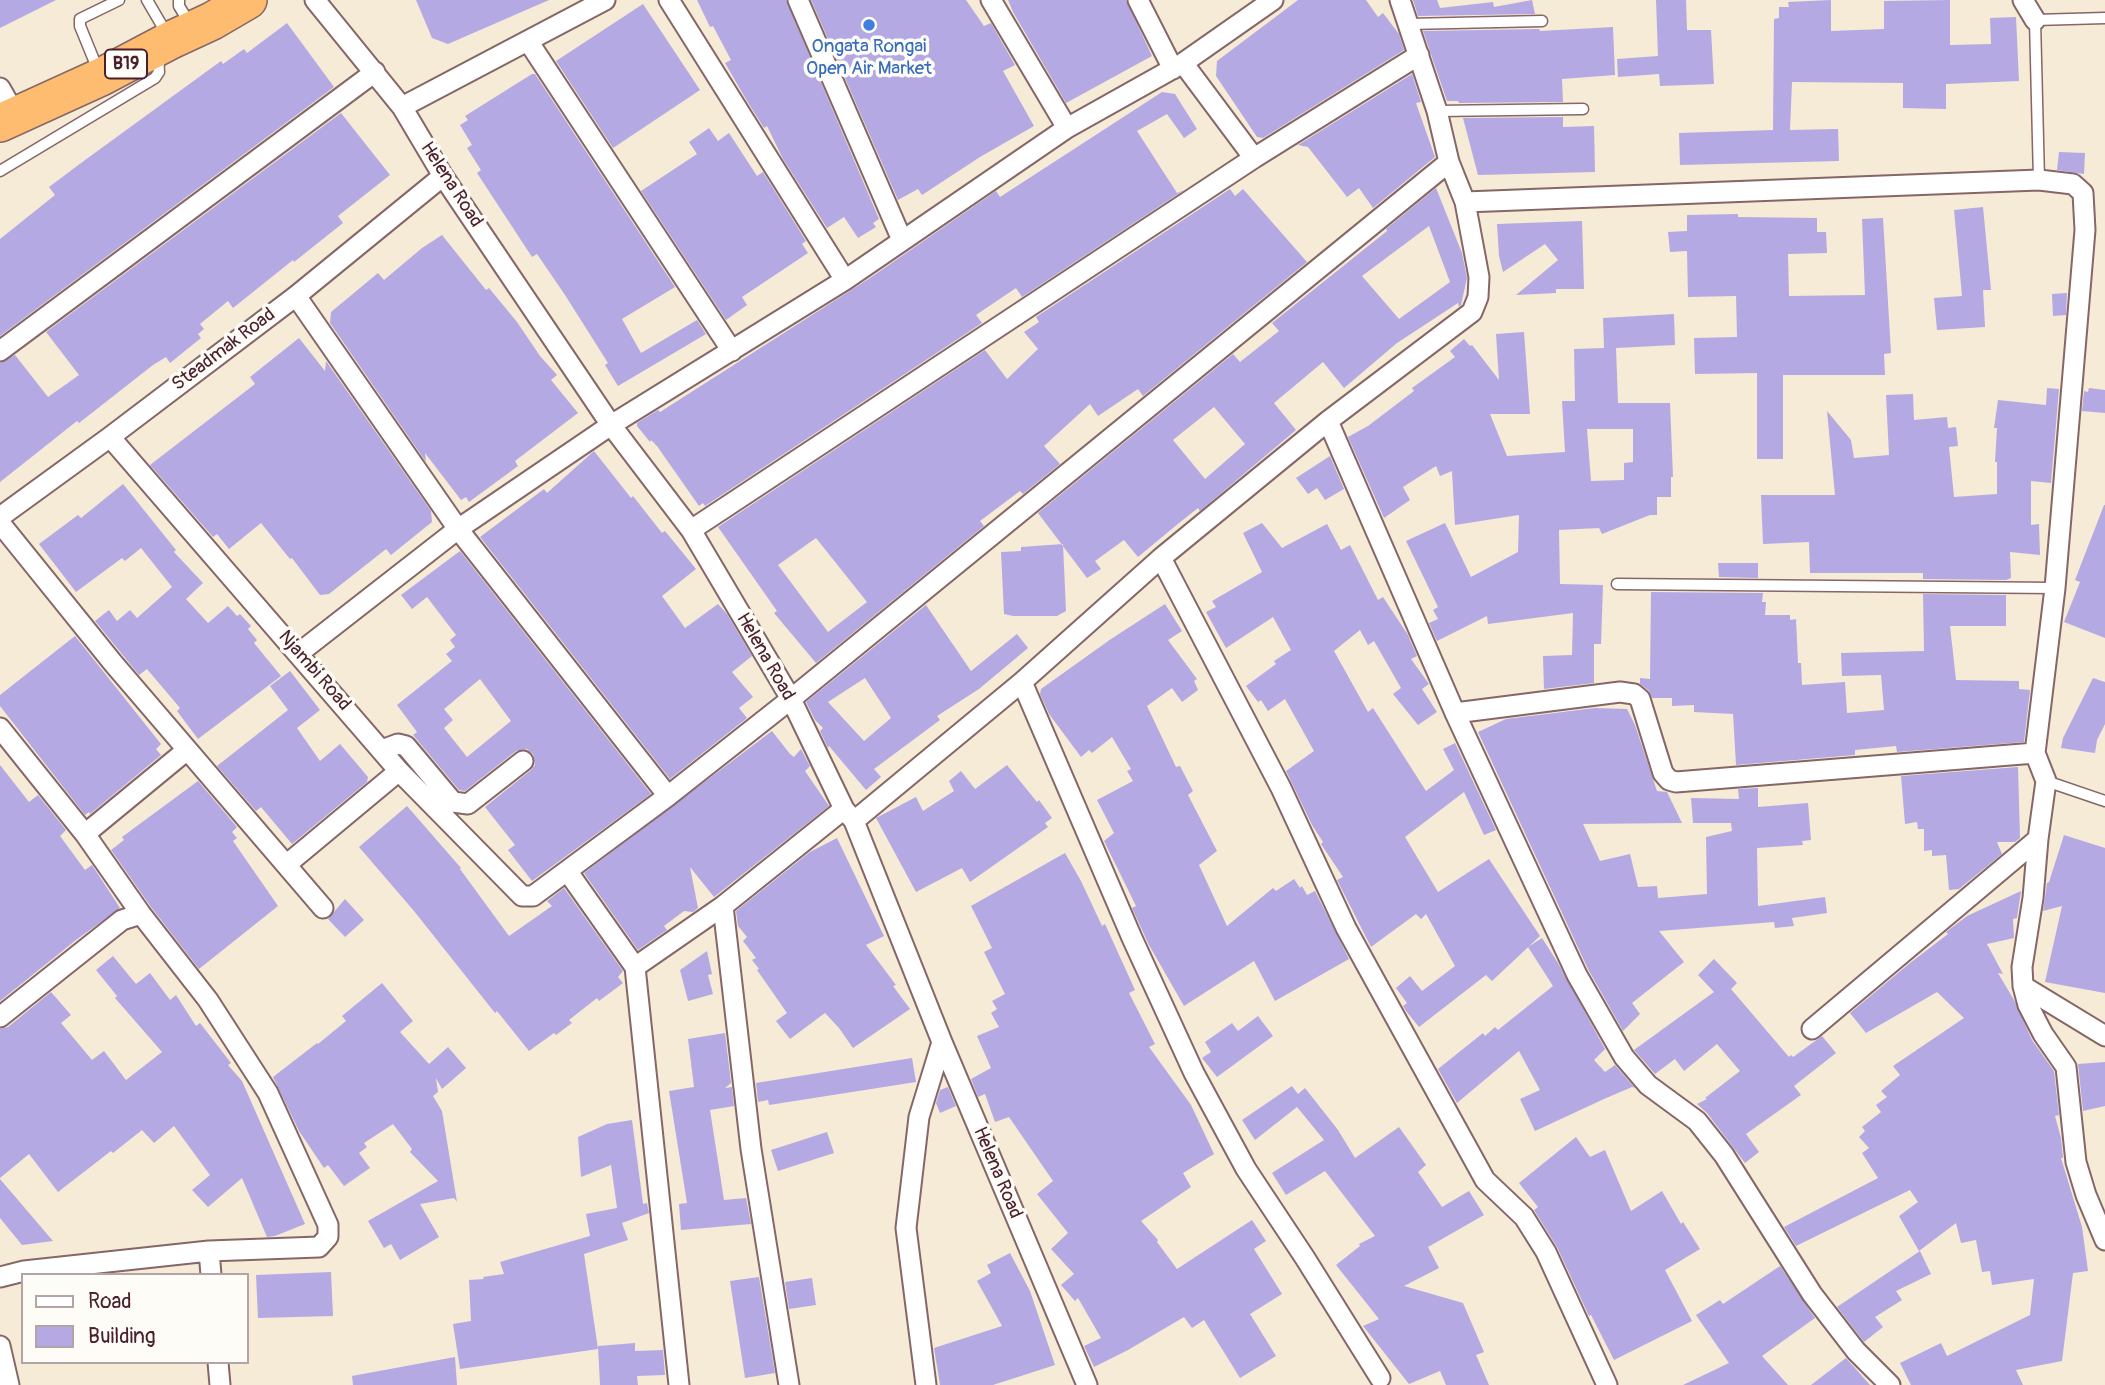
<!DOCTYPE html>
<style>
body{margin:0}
#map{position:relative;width:2105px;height:1385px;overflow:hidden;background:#f5ebd6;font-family:Pangolin,sans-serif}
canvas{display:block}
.legend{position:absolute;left:21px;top:1273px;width:228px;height:91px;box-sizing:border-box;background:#fdfcf7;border:2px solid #b5a4a5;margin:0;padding:9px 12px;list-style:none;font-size:21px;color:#4a1f2b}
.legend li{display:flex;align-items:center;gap:14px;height:35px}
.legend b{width:35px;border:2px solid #b5a4a5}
</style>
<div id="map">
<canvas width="2105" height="1385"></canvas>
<ul class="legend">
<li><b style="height:9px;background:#fff"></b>Road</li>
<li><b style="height:19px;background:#b5a9e3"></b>Building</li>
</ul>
</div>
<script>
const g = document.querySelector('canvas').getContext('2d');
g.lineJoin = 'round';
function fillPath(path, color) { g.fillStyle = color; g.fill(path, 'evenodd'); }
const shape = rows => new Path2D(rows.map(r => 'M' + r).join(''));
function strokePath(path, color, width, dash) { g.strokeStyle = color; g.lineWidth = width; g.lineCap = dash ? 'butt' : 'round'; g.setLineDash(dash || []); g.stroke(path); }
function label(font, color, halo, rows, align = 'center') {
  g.font = font + ' Pangolin,sans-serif'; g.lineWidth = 7; g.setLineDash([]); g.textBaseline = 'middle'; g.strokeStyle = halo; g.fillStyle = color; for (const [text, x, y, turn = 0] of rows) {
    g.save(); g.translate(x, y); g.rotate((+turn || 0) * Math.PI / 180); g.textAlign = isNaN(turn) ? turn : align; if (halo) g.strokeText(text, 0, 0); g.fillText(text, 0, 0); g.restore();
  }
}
fillPath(shape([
 [0,0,56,0,0,28],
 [416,0,549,0,448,44,432,38],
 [697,0,786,0,879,219,873,223,876,227,858,238,844,217,827,228,783,159,767,126,764,128,747,101,725,63,731,60,713,26,710,27],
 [811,0,966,0,984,26,991,23,1015,65,1003,71,1034,126,980,157,922,195,918,189,898,200],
 [1008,0,1126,0,1152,56,1066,103,1013,12],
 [1298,0,1366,0,1378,17,1383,13,1399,34,1404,50,1263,138,1257,137,1216,76,1217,61],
 [1413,0,1437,0,1440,8,1493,2,1494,7,1532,0,1535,14,1418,16],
 [1656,0,1686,0,1687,30,1711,30,1714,84,1660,86,1659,74,1618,77,1617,59,1658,56],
 [1831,0,1831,31,1884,29,1884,1,1950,0,1950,45,1991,44,1990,18,2016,17,2019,81,1946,84,1946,109,1903,108,1903,83,1792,82,1790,130,1838,129,1839,161,1680,165,1679,133,1773,130,1774,19,1779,18,1779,7,1789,7,1788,2],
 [643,4,700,90,613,148,556,61],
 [287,23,334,87,0,336,0,239,55,195,49,187,81,163,221,61,223,64,244,49,247,53],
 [1613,27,1615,75,1562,79,1563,102,1459,103,1458,101,1447,101,1423,31,1539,29,1540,31],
 [532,74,535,74,675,287,622,319,641,353,697,320,706,334,618,386,605,365,608,363,565,295,537,254,532,257,477,173,481,170,467,148,472,145,460,125,468,120,465,116],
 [1412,74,1421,102,1416,103,1435,157,1373,208,1359,188,1347,197,1308,147,1298,145],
 [1162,92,1175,94,1197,129,1184,138,1167,114,1137,131,1177,193,1184,190,1022,297,1016,288,976,315,982,323,705,506,703,503,699,506,657,446,651,440,650,442,637,426,637,423,658,410,660,412,870,278,996,191,1000,197],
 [341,113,390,175,338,216,343,223,294,262,293,260,233,308,228,301,200,324,204,329,198,334,201,338,170,363,166,357,153,365,79,423,77,421,0,482,0,363,15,355,48,397,79,375,46,332],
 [1563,117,1563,127,1594,126,1595,172,1478,175,1463,118],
 [709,128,718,141,729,133,757,176,763,172,806,241,802,244,808,253,742,297,747,305,726,320,641,191,697,154,689,142],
 [2059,152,2085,153,2084,174,2057,170],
 [1436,188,1462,253,1467,278,1461,305,1459,307,1458,303,1397,343,1344,388,1323,362,1274,403,1296,430,1200,511,1198,508,1179,523,1138,557,1124,540,1095,561,1101,569,1087,578,1038,513,1233,354,1240,362,1279,331,1272,323,1387,231,1386,229],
 [1429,226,1450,282,1399,319,1362,276],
 [1214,407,1245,444,1205,479,1173,440],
 [1230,189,1235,196,1243,189,1307,262,1143,396,1138,389,1098,416,1090,404,1044,446,1060,464,1023,494,1020,491,980,521,984,526,816,663,774,613,777,611,718,527,985,350,1007,379,1038,349,1024,332,1039,322,1036,317],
 [816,538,867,602,828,632,778,565],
 [1983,207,1991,290,1983,290,1985,327,1937,330,1934,298,1962,296,1954,210],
 [1738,214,1738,217,1817,218,1817,232,1826,232,1827,253,1788,254,1789,296,1865,295,1862,219,1883,218,1891,353,1884,354,1885,375,1783,375,1783,459,1757,459,1757,373,1695,374,1694,338,1737,337,1736,296,1688,297,1687,251,1670,252,1668,232,1687,231,1687,215],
 [1582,221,1584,289,1556,289,1556,293,1516,295,1558,260,1545,244,1503,272,1499,256,1497,224],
 [442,235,486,290,489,288,517,322,540,356,557,375,551,380,578,413,515,461,518,466,469,502,466,497,461,500,425,453,426,462,330,323,331,312,378,273,384,280,422,248],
 [2067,293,2066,315,2053,316,2052,294],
 [1674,314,1675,345,1616,348,1618,403,1670,403,1673,477,1671,477,1671,497,1657,497,1657,515,1650,515,1602,534,1599,528,1559,530,1560,584,1603,585,1601,644,1594,644,1594,683,1544,689,1543,656,1572,655,1573,613,1488,624,1487,616,1437,641,1429,623,1438,619,1433,610,1438,607,1406,541,1445,523,1471,577,1518,552,1519,515,1455,525,1452,471,1440,476,1436,466,1403,487,1410,500,1384,518,1348,437,1368,426,1414,391,1412,388,1455,357,1450,351,1464,339,1470,346,1472,345,1499,380,1496,334,1524,332,1530,414,1490,414,1507,456,1565,452,1562,401,1575,401,1574,349,1604,348,1603,318],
 [1587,429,1633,429,1633,462,1624,463,1624,480,1591,481],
 [299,338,325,371,326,361,431,511,432,522,391,555,386,549,329,594,320,595,292,558,290,559,261,523,229,549,217,534,213,537,150,465,255,384,250,377],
 [2047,388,2059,389,2051,483,2031,481,2031,525,2039,524,2040,555,2010,552,2011,578,2006,580,1923,579,1923,573,1810,573,1809,542,1763,544,1761,495,1835,495,1827,411,1851,440,1854,458,1889,455,1886,395,1913,394,1914,420,1947,417,1948,428,1956,427,1958,446,1949,447,1954,497,1997,494,1997,462,1995,462,1997,428,1994,428,1998,400,2046,405],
 [2089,388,2105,390,2105,413,2082,411,2084,391,2088,392],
 [594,451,631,498,633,496,662,533,665,531,696,569,662,596,685,628,718,604,727,614,752,656,732,672,753,697,739,708,747,718,670,779,480,537,544,489,547,493],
 [1330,456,1344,489,1325,500,1317,488,1308,494,1296,478],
 [123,484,176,550,174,552,203,583,186,599,208,623,228,606,237,616,240,614,251,626,248,629,257,640,254,643,281,676,198,739,177,711,180,708,147,669,139,675,95,621,109,610,117,621,130,610,137,618,172,587,141,548,125,561,122,558,76,592,39,544,78,515,81,518],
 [2104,505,2105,505,2105,638,2064,622,2080,582,2075,580],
 [1262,523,1282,548,1327,524,1341,550,1350,545,1378,600,1383,597,1408,635,1417,656,1411,659,1429,684,1422,689,1437,712,1418,725,1393,694,1401,688,1374,641,1368,645,1360,630,1334,651,1368,712,1373,708,1426,791,1454,770,1443,749,1455,743,1496,830,1484,835,1464,792,1405,837,1438,892,1489,859,1540,936,1492,981,1486,975,1419,1027,1406,1011,1403,1006,1407,1003,1396,988,1410,976,1422,991,1455,966,1426,914,1421,919,1416,914,1371,947,1337,880,1343,877,1321,844,1323,842,1312,825,1286,771,1314,751,1285,699,1268,711,1261,700,1258,702,1246,686,1276,664,1274,661,1291,650,1273,617,1226,648,1206,612,1216,607,1212,601,1262,572,1243,533],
 [1063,544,1066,611,1057,616,1013,616,1004,614,1001,552,1021,551,1021,547],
 [460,551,651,794,532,881,508,850,515,845,485,807,531,770,535,765,533,754,527,749,516,751,465,791,459,790,413,735,417,732,397,705,452,661,446,654,455,647,450,640,456,635,427,597,412,609,401,595],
 [480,679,511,721,467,757,444,728,453,720,444,709],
 [1718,563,1758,563,1758,578,1719,577],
 [1651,592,1763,593,1762,602,1766,602,1765,615,1790,615,1790,620,1796,619,1798,663,1801,663,1802,685,1845,682,1847,713,1884,710,1881,675,1842,676,1841,653,1924,651,1923,594,2006,595,2006,626,1950,626,1956,680,2019,681,2019,689,2030,690,2024,742,1897,752,1896,746,1855,750,1855,755,1736,765,1733,714,1694,712,1694,705,1672,706,1672,698,1652,698,1648,690,1640,684,1640,678,1650,679],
 [1165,604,1182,631,1168,640,1197,679,1194,681,1198,690,1182,702,1172,688,1147,706,1176,767,1180,766,1193,791,1188,795,1217,851,1199,865,1227,926,1273,888,1276,891,1294,879,1300,888,1302,886,1307,895,1315,891,1349,959,1275,1001,1254,961,1184,1006,1149,945,1132,908,1136,906,1104,841,1114,833,1097,800,1133,781,1127,771,1131,769,1112,737,1092,753,1089,750,1081,757,1049,714,1040,694,1041,689,1111,639],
 [926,605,971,671,1017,634,1028,648,979,689,937,716,940,720,874,769,881,777,866,790,829,746,828,748,820,731,823,728,815,720,806,702],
 [865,678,891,718,864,741,828,702],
 [75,636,161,744,156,749,161,755,90,814,89,812,85,815,0,706,0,695],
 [290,671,320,710,297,728,320,761,340,744,368,777,367,782,292,844,261,807,256,811,217,766,288,710,270,686],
 [2093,678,2105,682,2105,724,2097,740,2095,753,2061,748,2063,738],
 [1595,708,1627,709,1635,725,1657,791,1667,792,1682,823,1583,824,1600,861,1630,854,1638,887,1657,886,1658,898,1707,894,1706,837,1732,831,1731,823,1693,823,1691,798,1739,799,1738,789,1758,788,1758,807,1808,803,1811,840,1802,841,1803,845,1757,848,1758,906,1825,897,1827,913,1792,918,1794,926,1775,928,1774,922,1659,931,1684,962,1632,1003,1640,1014,1623,1031,1588,969,1478,732,1506,719],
 [772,731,790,754,794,757,801,749,810,766,805,771,829,806,714,897,690,867,698,908,693,912,684,911,664,926,667,930,638,950,584,873],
 [0,765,29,802,38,795,66,830,60,836,85,870,92,865,120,908,76,940,0,1001],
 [1007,765,1037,802,1039,800,1052,818,1045,823,1048,827,970,882,962,868,916,892,876,818,916,797,923,811,954,791,949,781,961,771,975,789],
 [2018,767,2020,838,2015,842,1997,842,2002,854,1959,889,1949,890,1946,855,1932,856,1932,850,1924,851,1924,829,1918,829,1917,822,1905,824,1901,776],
 [198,781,237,827,232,832,237,838,233,841,278,906,199,969,151,907,111,850,124,840,122,837],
 [407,806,461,868,460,869,509,936,552,906,547,901,564,888,623,971,618,977,623,983,599,1001,597,998,569,1020,572,1023,556,1035,554,1033,529,1051,497,1011,495,1013,414,911,359,847],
 [2064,835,2105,848,2105,993,2045,982,2062,906,2043,911,2047,883,2049,882],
 [837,838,884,936,866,945,896,985,893,986,910,1009,853,1048,839,1028,825,1013,790,1039,776,1021,787,1013,757,970,759,969,752,960,756,958,743,941,747,937,738,926,736,911,810,852],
 [1065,853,1081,881,1102,926,1105,924,1135,990,1129,993,1155,1044,1149,1047,1191,1105,1214,1154,1183,1173,1191,1187,1141,1221,1158,1240,1157,1242,1177,1269,1252,1220,1266,1241,1254,1249,1282,1294,1250,1314,1276,1356,1240,1378,1204,1320,1192,1328,1184,1317,1128,1350,1094,1367,1084,1346,1101,1338,1078,1298,1075,1301,1061,1285,1074,1274,1051,1249,1068,1233,1037,1194,1053,1181,1009,1117,995,1122,985,1094,978,1097,971,1079,991,1068,977,1036,999,1027,991,1013,997,1009,992,1001,1005,994,984,952,992,948,971,906],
 [2021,891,2017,918,2013,919,2014,938,1987,944,2003,974,1998,973,2014,1000,2032,1040,2054,1071,2059,1115,2055,1116,2061,1138,2063,1158,2061,1158,2082,1227,2088,1271,2073,1273,2062,1361,2016,1370,2023,1385,1911,1385,1900,1363,1941,1343,1947,1356,2030,1315,2034,1279,1992,1285,1990,1271,1982,1272,1976,1240,1961,1243,1956,1223,1919,1251,1899,1216,1918,1202,1910,1190,1796,1246,1784,1227,1878,1178,1862,1153,1869,1148,1859,1137,1865,1131,1862,1127,1881,1112,1876,1105,1887,1097,1881,1091,1900,1075,1893,1066,1964,1018,1937,992,1866,1033,1850,1013,1910,963,1948,934,1946,932,1967,916],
 [345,899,364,920,345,937,328,919],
 [1542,938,1558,963,1605,1049,1594,1060,1605,1072,1615,1065,1635,1088,1632,1087,1604,1099,1535,1131,1520,1099,1540,1090,1519,1051,1457,1103,1438,1069,1483,1033,1485,1036,1495,1027,1498,1030,1553,986,1528,947],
 [707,951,712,974,708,975,713,994,688,1001,680,970],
 [113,956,136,984,150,973,170,1000,176,995,196,1026,200,1023,231,1063,228,1065,242,1081,305,1224,275,1236,267,1237,242,1178,208,1207,192,1190,210,1175,174,1126,154,1143,142,1130,113,1153,111,1151,58,1192,29,1154,0,1178,0,1029,8,1027,51,992,71,1015,61,1023,92,1060,104,1051,126,1080,162,1052,115,998,117,996,96,970],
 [1714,959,1737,983,1731,989,1789,1057,1791,1055,1793,1057,1822,1036,1836,1053,1794,1086,1801,1095,1746,1134,1759,1152,1745,1163,1707,1113,1697,1104,1707,1099,1705,1098,1740,1071,1717,1044,1684,1071,1675,1059,1655,1074,1634,1050,1714,992,1698,975],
 [382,983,413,1021,400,1032,429,1064,448,1047,466,1068,442,1089,436,1078,438,1092,433,1096,442,1111,457,1202,454,1198,420,1204,439,1237,400,1260,391,1244,384,1248,368,1221,438,1181,410,1152,412,1149,393,1124,364,1143,367,1147,359,1153,370,1168,344,1186,328,1165,324,1168,299,1131,273,1077,317,1043,318,1044,346,1021,342,1016],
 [1258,1016,1273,1036,1217,1077,1202,1058,1211,1052,1205,1042,1232,1023,1238,1031],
 [725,1033,731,1083,725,1088,732,1087,734,1106,710,1110,724,1200,746,1198,751,1224,681,1230,679,1204,687,1203,669,1091,694,1087,688,1039],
 [912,1058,916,1082,769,1105,768,1100,758,1102,756,1083],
 [2105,1062,2105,1106,2083,1111,2078,1064],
 [1292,1086,1298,1094,1305,1088,1338,1130,1355,1158,1399,1127,1426,1165,1418,1172,1442,1207,1469,1191,1484,1215,1428,1247,1439,1268,1404,1286,1463,1303,1484,1352,1476,1355,1489,1385,1446,1385,1440,1371,1409,1384,1363,1326,1379,1319,1336,1265,1360,1246,1359,1244,1375,1236,1325,1171,1286,1195,1272,1173,1324,1140,1297,1107,1255,1140,1242,1120],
 [948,1087,956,1106,940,1113,936,1103,940,1090],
 [632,1120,643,1204,647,1203,649,1213,622,1223,628,1240,584,1254,598,1349,460,1369,453,1324,471,1321,469,1280,484,1279,483,1277,504,1274,500,1262,590,1236,586,1214,617,1208,611,1165,581,1177,578,1137,607,1124],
 [827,1132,834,1153,778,1171,771,1150],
 [1576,1137,1590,1157,1605,1150,1631,1211,1662,1191,1681,1224,1683,1222,1700,1249,1665,1270,1692,1321,1614,1360,1591,1315,1589,1316,1557,1247,1534,1210,1538,1207,1519,1183],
 [0,1179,53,1241,22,1245,0,1218],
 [1920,1251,1931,1274,1896,1291,1902,1300,1875,1317,1883,1327,1864,1342,1837,1307],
 [1010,1253,1030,1291,1055,1365,993,1385,940,1385,934,1348,1002,1326,977,1281,991,1273,987,1265],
 [1780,1266,1815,1318,1762,1356,1788,1385,1683,1385,1729,1363,1696,1315,1720,1300,1723,1304],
 [331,1272,333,1316,258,1318,256,1275],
 [759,1277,775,1373,745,1378,730,1281],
 [812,1278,816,1305,789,1309,785,1282],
 [635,1343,635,1351,663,1350,665,1375,637,1376,638,1385,600,1385,598,1346],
 [455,1357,457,1385,353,1385,352,1376],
 [1846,1358,1870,1385,1811,1385]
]), '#b5a9e3');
const lane = shape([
 [147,0,168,36],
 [179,0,179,6,190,24],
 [1408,24,1542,21],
 [98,70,80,26,80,19,119,0],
 [1437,111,1583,109],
 [0,171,155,78,159,72,158,54],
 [2039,180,2035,20,2105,18],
 [1617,584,2055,588],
 [2046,781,2105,801]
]);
const street = shape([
 [315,0,402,107,443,176,611,425,691,530,791,699,844,809,854,821,942,1042,1087,1385],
 [669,0,845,280],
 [798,0,902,240],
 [991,0,1067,128],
 [1138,0,1173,69],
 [2023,0,2035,20],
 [528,41,732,351],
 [1183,63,1254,158],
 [0,88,16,116],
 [402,107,605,0],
 [296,296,458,529,668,796],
 [0,351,375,72],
 [1328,421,1455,713,1577,975,1624,1057,1648,1085,1697,1121,1724,1155,1812,1294,1856,1351,1890,1385],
 [110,437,399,771,522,896,533,896,668,796,791,699,1449,162],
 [0,517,110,437,296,296,443,176],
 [0,523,113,663,323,908],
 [691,530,1254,158,1419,55],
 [1161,558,1281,788,1346,928,1485,1180,1524,1217,1546,1252,1607,1385],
 [299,653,458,529,611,425,845,280,1067,128,1183,63,1273,0],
 [1022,682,1132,938,1194,1073,1246,1169,1305,1258,1380,1378],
 [1455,713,1620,692,1634,694,1640,699,1663,773,1669,780,1676,782,2035,753,2055,588,2085,230,2083,193,2073,184,2039,180,1465,202],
 [0,728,85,834,141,914,208,1000,268,1093,328,1225,328,1237,319,1247,209,1251,24,1271,0,1277],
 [382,750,398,744,406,746,453,802,468,804,523,761],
 [854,821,1022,682,1161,558,1328,421,1472,312,1478,297,1479,277,1465,202,1449,162,1437,111,1400,0],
 [85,834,187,750],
 [2038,839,2033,898,2022,967,2023,986,2028,1005,2043,1034,2066,1067,2076,1162,2086,1195,2105,1240],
 [286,865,399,771],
 [568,872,635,967],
 [723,906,751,1149,789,1385],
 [2023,986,2105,1036],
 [0,1017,122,920,141,914],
 [1812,1029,2038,839,2046,781,2035,753],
 [209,1251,211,1275],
 [0,1346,9,1385],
 [218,1362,220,1385],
 [679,1385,635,967,723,906,844,809],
 [926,1385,906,1228,919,1117,942,1042]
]);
const highway = shape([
 [0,123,101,77,171,40,212,21,248,0]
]);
strokePath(lane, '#866667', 13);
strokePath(street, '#866667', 23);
strokePath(highway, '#866667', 40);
strokePath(lane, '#fff', 10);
strokePath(street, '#fff', 19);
strokePath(highway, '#fdbc70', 37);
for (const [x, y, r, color] of [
 [869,25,7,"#3f7fe0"]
]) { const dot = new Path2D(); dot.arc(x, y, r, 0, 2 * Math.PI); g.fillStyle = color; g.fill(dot); strokePath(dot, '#fdfcf7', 2.5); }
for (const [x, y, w] of [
 [126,64,42]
]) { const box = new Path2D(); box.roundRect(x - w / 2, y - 14.5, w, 29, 5); g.fillStyle = '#fdfcf7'; g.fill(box); strokePath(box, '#4a1f2b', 2); }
label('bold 18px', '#4a1f2b', null, [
 ["B19",126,64]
]);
label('19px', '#366cbe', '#fdfcf7', [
 ["Ongata Rongai",869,47],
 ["Open Air Market",869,69]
]);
label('19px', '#4a1f2b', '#fdfcf7', [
 ["Helena Road",451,185,57],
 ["Steadmak Road",224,350,-37],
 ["Helena Road",765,657,60],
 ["Njambi Road",314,671,49],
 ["Helena Road",997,1173,67]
]);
</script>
